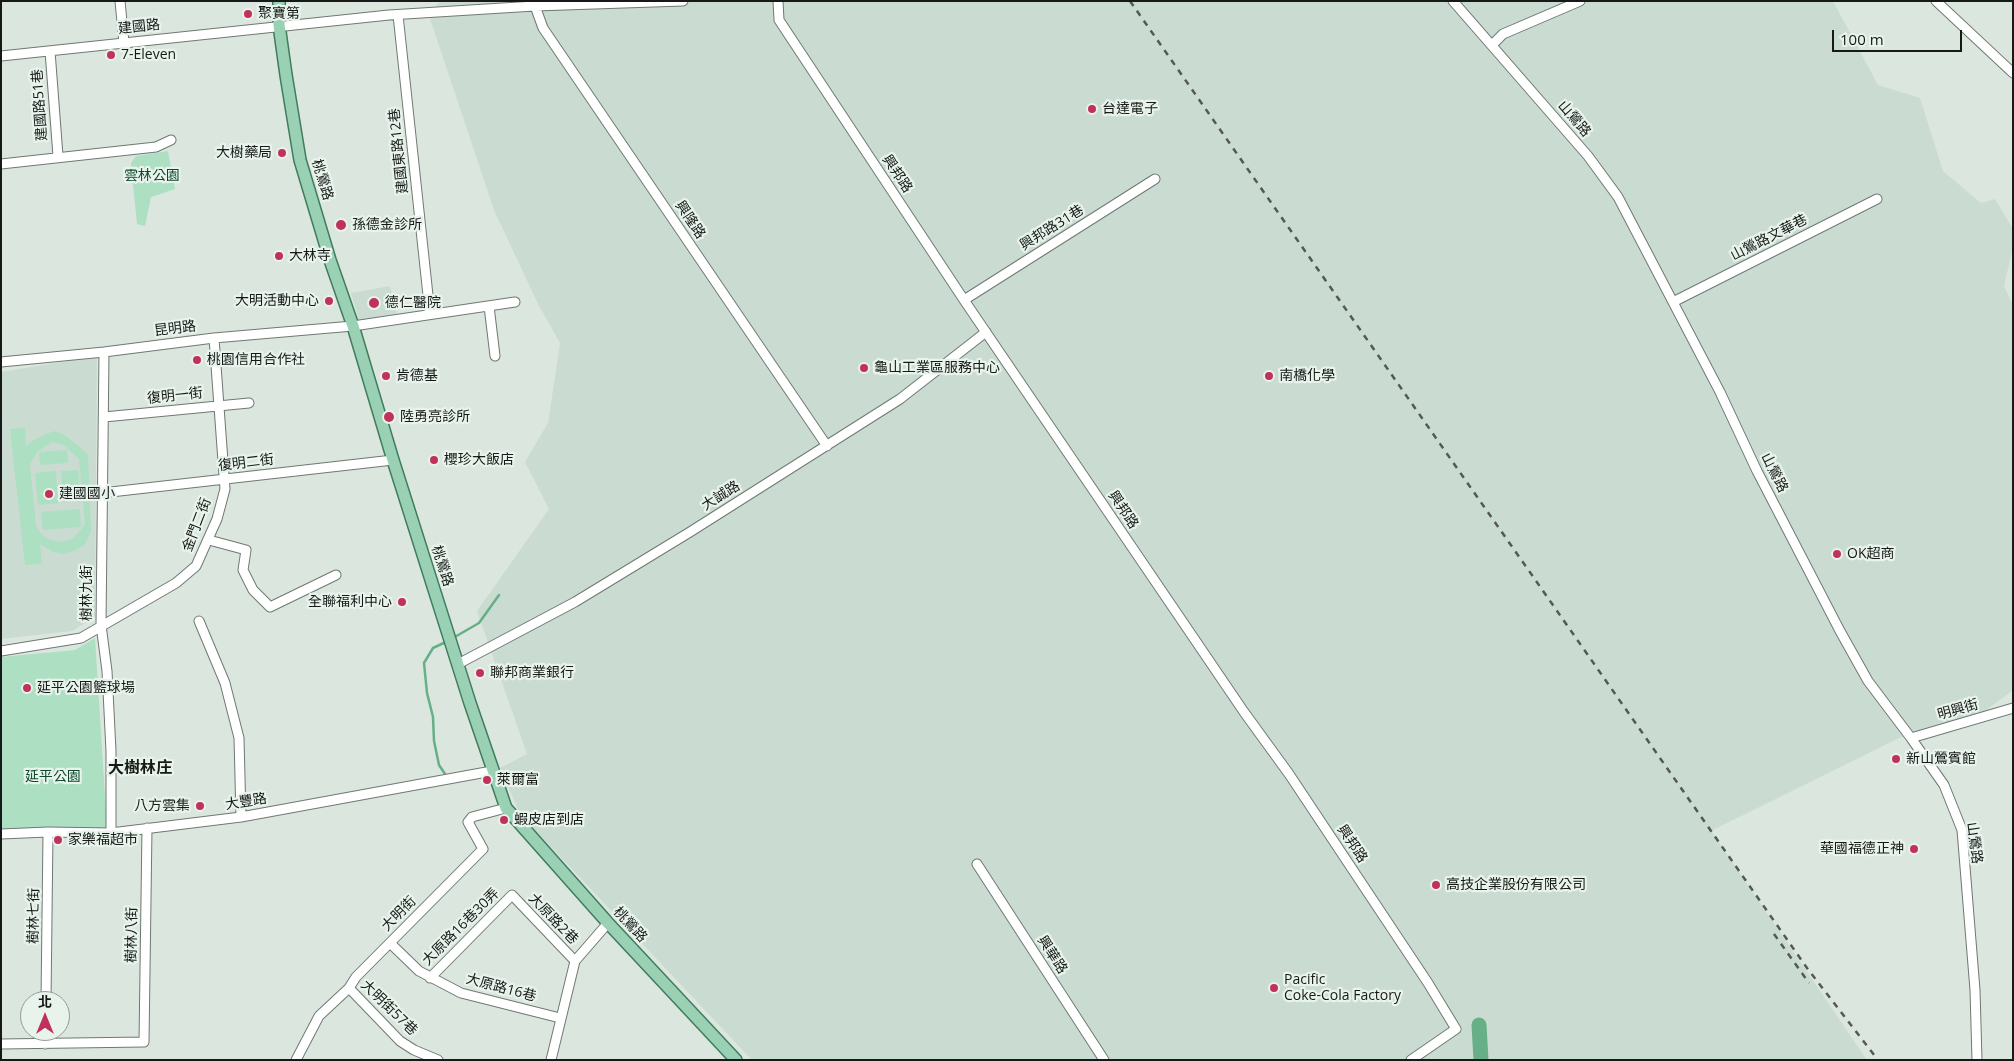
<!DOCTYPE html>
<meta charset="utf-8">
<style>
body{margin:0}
#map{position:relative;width:2014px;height:1061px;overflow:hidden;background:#dbe6df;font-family:"Open Sans","Noto Sans TC",sans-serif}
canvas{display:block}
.frame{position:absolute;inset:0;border:2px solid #161917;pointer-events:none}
.north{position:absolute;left:20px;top:991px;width:50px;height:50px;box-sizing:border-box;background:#e8f3ec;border:1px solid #949c97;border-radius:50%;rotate:0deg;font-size:14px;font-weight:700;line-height:20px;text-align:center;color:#161917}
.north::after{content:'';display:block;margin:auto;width:18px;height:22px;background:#c1325b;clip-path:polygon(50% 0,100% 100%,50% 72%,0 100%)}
.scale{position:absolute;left:1832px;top:30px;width:130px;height:22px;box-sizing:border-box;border:2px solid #161917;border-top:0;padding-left:6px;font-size:15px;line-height:18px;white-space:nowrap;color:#161917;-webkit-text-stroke:4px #e8f3ec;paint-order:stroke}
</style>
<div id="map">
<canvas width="2014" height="1061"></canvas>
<div class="frame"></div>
<div class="north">北</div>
<div class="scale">100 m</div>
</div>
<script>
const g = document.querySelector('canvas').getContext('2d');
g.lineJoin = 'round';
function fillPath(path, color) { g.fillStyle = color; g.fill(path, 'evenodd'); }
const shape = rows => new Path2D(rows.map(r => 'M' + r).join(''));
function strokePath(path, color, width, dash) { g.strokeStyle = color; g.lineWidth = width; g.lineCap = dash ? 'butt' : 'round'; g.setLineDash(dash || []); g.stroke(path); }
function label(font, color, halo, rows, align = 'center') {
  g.font = font + ' "Open Sans","Noto Sans TC",sans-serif'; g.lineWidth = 4.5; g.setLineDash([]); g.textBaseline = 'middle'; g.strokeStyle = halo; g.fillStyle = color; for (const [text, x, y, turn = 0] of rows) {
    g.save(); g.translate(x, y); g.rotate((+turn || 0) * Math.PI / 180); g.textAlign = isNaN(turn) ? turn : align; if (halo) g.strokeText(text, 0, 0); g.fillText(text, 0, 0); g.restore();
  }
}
fillPath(shape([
 [441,1,1833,1,1878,85,1920,98,1943,171,1981,203,1995,199,2013,229,2013,247,2004,286,2013,305,2013,690,1977,717,1899,738,1711,831,1867,1060,752,1060,520,814,500,768,527,754,477,611,549,509,525,462,548,423,560,343,538,304,494,210,428,13],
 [390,286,397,314,359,320,351,293],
 [97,356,95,617,72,631,1,639,1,372]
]), '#cadcd1');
fillPath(shape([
 [168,151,175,189,151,197,145,226,137,224,131,163,136,156],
 [25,428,26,446,35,439,54,431,66,436,88,454,91,532,85,544,76,550,63,554,53,552,40,544,42,564,25,565,10,429],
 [53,442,65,446,79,459,85,523,80,531,73,538,62,542,51,540,42,535,36,526,30,464,38,451],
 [67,450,68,463,40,465,39,452],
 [78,470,81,500,63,502,61,471],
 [56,471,58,503,38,505,35,473],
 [80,509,81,527,43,530,41,512],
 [95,638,107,828,1,834,1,657,75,650]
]), '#addfc2');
strokePath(shape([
 [453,638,479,623,499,595],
 [445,774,439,765,434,741,433,717,427,693,424,663,433,648,448,641]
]), '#66af87', 2.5);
strokePath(shape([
 [1479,1025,1481,1060]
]), '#66af87', 15);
const minor = shape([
 [120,1,124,43],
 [778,1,779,20,964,300,1244,712,1289,774,1428,983,1456,1029,1411,1060],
 [1453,1,1588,156,1618,197,1720,392,1757,471,1840,631,1868,681,1911,738,1944,785,1962,830,1975,990,1977,1060],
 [1936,1,2013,73],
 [535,6,543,28,827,446],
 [398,15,430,314],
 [1492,45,1503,34,1580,1],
 [50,51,58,156],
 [1,56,389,15,535,6,683,1],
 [1,164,156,147,171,140],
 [964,300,1155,179],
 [1673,302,1877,199],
 [489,306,495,356],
 [104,352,101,625,107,671,111,751,111,833],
 [1,362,104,352,214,338,353,326,515,302],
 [104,417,249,403],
 [102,493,393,460],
 [209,540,246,550,243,570,253,590,270,607,336,575],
 [199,621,225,683,239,738,241,817],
 [1,651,81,638,176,583,196,566,217,519,225,489,214,338],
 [458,664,575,602,690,532,900,399,986,332],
 [1911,738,2013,708],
 [1,834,48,832,111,833,241,817,492,771],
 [977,864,1104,1060],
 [390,943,419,971,461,993,560,1018],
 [430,978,512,895,575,961],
 [349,988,400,1041,414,1050,438,1060],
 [46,1001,48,832],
 [1,1044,144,1042,147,828],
 [45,1044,46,1031],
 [296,1060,319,1016,349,988,356,977,483,849,468,822,472,817,506,808],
 [551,1060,575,961,608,923]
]);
const major = shape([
 [279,1,279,25,286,75,300,160,330,260,353,326,393,460,470,703,506,808,608,923,736,1060]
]);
strokePath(minor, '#6f7973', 11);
strokePath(major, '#407c5d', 14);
strokePath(minor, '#fff', 9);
strokePath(major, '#9ad0b4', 11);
strokePath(shape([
 [1130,1,1807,968,1878,1060],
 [1774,934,1809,983]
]), '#545956', 2.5, [6, 6]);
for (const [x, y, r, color] of [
 [248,14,5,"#c1325b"],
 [111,55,5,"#c1325b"],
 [1092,109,5,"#c1325b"],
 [282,153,5,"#c1325b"],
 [341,225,6,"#c1325b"],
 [279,256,5,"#c1325b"],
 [329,301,5,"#c1325b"],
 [374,303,6,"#c1325b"],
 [197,360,5,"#c1325b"],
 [864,368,5,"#c1325b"],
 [386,376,5,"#c1325b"],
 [1269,376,5,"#c1325b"],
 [389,417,6,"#c1325b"],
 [434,460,5,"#c1325b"],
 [49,494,5,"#c1325b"],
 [1837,554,5,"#c1325b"],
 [402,602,5,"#c1325b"],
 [480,673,5,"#c1325b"],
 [27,688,5,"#c1325b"],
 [1896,759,5,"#c1325b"],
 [487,780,5,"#c1325b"],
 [200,806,5,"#c1325b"],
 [504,820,5,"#c1325b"],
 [58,840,5,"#c1325b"],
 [1914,849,5,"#c1325b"],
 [1436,885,5,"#c1325b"],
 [1274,988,5,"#c1325b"]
]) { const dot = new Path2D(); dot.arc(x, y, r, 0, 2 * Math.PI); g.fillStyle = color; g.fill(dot); strokePath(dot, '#e8f3ec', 2); }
label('14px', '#161917', '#e8f3ec', [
 ["聚寶第",258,14],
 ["7-Eleven",121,55],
 ["台達電子",1102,109],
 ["大樹藥局",272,153,"right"],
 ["孫德金診所",352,225],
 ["大林寺",289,256],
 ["大明活動中心",319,301,"right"],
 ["德仁醫院",385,303],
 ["桃園信用合作社",207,360],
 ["龜山工業區服務中心",874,368],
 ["肯德基",396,376],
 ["南橋化學",1279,376],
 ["陸勇亮診所",400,417],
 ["櫻珍大飯店",444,460],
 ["建國國小",59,494],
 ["OK超商",1847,554],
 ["全聯福利中心",392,602,"right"],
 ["聯邦商業銀行",490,673],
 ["延平公園籃球場",37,688],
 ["新山鶯賓館",1906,759],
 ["萊爾富",497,780],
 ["八方雲集",190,806,"right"],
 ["蝦皮店到店",514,820],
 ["家樂福超市",68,840],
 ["華國福德正神",1904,849,"right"],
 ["高技企業股份有限公司",1446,885],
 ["Pacific",1284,980],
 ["Coke-Cola Factory",1284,996]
], 'left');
label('14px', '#161917', '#e8f3ec', [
 ["建國路",139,27,-6],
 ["建國路51巷",40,105,-94],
 ["山鶯路",1574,119,49],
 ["建國東路12巷",399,151,-96],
 ["興邦路",897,174,56],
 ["桃鶯路",322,180,73],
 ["興隆路",690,220,56],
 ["興邦路31巷",1052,228,-32],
 ["山鶯路文華巷",1769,238,-27],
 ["昆明路",175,329,-7],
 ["復明一街",175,396,-6],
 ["復明二街",246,463,-7],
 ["山鶯路",1774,473,63],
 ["大誠路",721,496,-32],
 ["興邦路",1123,510,56],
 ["金門二街",197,525,-69],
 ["桃鶯路",442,566,72],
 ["樹林九街",87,593,-90],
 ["明興街",1958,710,-16],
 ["大豐路",246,802,-9],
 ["山鶯路",1974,843,82],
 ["興邦路",1352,844,56],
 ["大明街",399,914,-45],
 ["樹林七街",34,916,-89],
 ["大原路2巷",553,919,46],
 ["桃鶯路",630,925,47],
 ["大原路16巷30弄",461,927,-45],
 ["樹林八街",132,935,-89],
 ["興華路",1052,955,57],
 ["大原路16巷",501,988,15],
 ["大明街57巷",389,1008,44]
]);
label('14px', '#0e492e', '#e8f3ec', [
 ["雲林公園",152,176],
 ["延平公園",53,777]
]);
label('bold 16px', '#161917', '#e8f3ec', [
 ["大樹林庄",140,768]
]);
</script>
